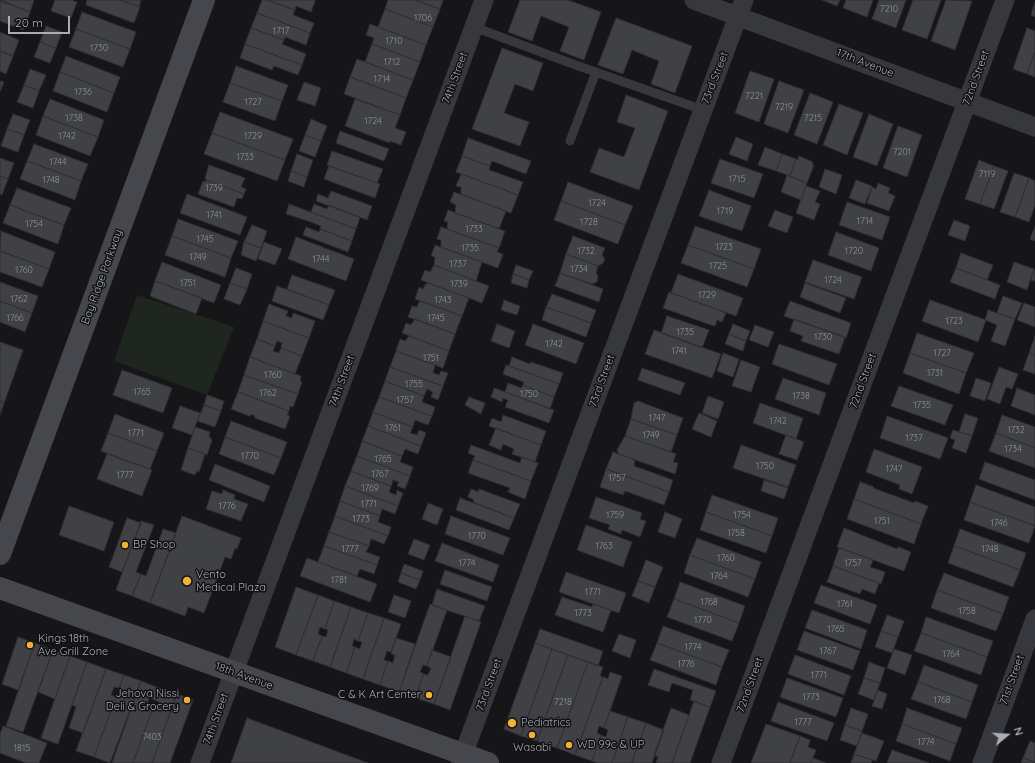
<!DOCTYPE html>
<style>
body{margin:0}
#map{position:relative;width:1035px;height:763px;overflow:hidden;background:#161618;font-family:Quicksand,sans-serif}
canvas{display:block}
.north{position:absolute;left:987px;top:715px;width:40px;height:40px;-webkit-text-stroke:3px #111113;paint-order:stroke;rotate:72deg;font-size:11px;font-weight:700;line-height:16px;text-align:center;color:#a8adb8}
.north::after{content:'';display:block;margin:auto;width:14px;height:18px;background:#a8adb8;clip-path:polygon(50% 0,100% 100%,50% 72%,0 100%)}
.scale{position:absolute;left:8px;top:16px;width:62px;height:18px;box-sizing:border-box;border:2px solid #a8adb8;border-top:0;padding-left:5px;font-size:12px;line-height:14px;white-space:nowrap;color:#a8adb8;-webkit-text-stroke:3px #111113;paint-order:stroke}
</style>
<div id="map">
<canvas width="1035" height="763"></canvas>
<div class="north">N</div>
<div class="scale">20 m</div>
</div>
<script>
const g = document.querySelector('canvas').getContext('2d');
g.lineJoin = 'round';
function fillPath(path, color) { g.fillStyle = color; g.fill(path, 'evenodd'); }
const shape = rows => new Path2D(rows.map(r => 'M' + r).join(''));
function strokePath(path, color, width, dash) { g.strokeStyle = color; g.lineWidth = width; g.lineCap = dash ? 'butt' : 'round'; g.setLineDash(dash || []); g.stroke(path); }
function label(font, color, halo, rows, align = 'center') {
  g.font = font + ' Quicksand,sans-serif'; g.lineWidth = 3; g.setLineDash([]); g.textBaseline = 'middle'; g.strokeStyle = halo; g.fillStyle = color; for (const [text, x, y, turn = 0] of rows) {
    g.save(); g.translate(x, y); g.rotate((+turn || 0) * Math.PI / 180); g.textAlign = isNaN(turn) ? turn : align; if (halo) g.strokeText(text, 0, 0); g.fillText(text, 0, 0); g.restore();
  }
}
fillPath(shape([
 [137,295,234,327,207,395,114,361]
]), '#1e261f');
const building = shape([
 [0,0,34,0,30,12,0,0],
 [55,0,71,0,77,2,71,18,51,11,55,0],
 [87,0,120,0,140,7,134,23,86,5,87,0],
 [120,0,141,0,139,7,120,0],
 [262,0,267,0,295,10,293,15,314,23,310,33,257,13,262,0],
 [267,0,314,0,315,1,311,12,296,6,295,10,267,0],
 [388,0,415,0,440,9,433,27,385,9,388,0],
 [415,0,443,0,440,9,415,0],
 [520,0,568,0,601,12,584,60,560,51,569,27,541,16,532,41,508,32,520,0],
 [822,0,840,0,837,6,822,0],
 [846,0,873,0,867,17,843,8,846,0],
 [879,0,906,0,896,28,872,19,879,0],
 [913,0,941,0,927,39,902,30,913,0],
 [946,0,972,1,955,50,931,41,946,0],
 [0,1,30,12,23,30,0,21,0,1],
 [1035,2,1035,17,1031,15,1035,2],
 [385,9,433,27,426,45,378,27,385,9],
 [82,12,136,32,130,49,76,29,82,12],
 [257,13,310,33,306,45,285,37,284,40,251,28,257,13],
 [616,18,692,46,675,93,651,84,659,61,632,50,623,74,598,65,616,18],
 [370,24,426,45,420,62,372,44,374,38,366,35,370,24],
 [46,26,62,32,56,48,40,42,46,26],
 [251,28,284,40,282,44,306,54,302,65,245,44,251,28],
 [1027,28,1035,31,1035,52,1027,74,1013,69,1027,28],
 [76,29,130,49,123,67,69,47,76,29],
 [0,32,19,40,13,56,0,51,0,32],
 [40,42,56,48,50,63,34,57,40,42],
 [245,44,302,65,298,75,274,66,272,70,240,58,245,44],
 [372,44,420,62,413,80,365,62,372,44],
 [502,48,543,63,533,91,515,84,504,113,529,122,520,146,472,129,502,48],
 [0,51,13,56,6,74,0,71,0,51],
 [1035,52,1035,77,1027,74,1035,52],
 [66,56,120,77,114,93,60,72,66,56],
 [357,59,413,80,406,98,350,77,357,59],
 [236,66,288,85,282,101,230,83,236,66],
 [30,69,46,75,39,91,24,85,30,69],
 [750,71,774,79,759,122,735,113,750,71],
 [60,72,114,93,107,112,53,91,60,72],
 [350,77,406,98,400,115,344,94,350,77],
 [0,81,4,82,0,92,0,81],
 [779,81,804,90,788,133,764,124,779,81],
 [304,82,321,88,315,106,297,100,304,82],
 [230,83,282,101,275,121,223,102,230,83],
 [24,85,39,91,33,108,17,102,24,85],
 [810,93,833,102,817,144,794,135,810,93],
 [626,95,668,111,639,190,590,172,599,148,624,157,635,128,617,122,626,95],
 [50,99,104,120,98,137,43,116,50,99],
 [355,99,400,115,395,128,406,132,401,145,390,141,390,143,345,126,355,99],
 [839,104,863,113,847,155,823,145,839,104],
 [220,112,293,139,285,160,212,133,220,112],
 [13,114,30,120,24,135,7,129,13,114],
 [869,114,893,124,877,166,853,157,869,114],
 [43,116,98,137,90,156,36,135,43,116],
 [311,119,327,126,321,141,305,135,311,119],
 [898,126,922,135,907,177,883,168,898,126],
 [7,129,24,135,18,152,1,146,7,129],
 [340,131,389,149,384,161,336,143,340,131],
 [212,133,285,160,277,181,204,154,212,133],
 [305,135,321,141,315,157,299,151,305,135],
 [736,137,753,144,747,161,729,154,736,137],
 [468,138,531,161,526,174,492,161,490,166,462,156,468,138],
 [34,144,88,164,81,181,27,161,34,144],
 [765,147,782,154,776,171,758,165,765,147],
 [332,151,383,169,377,183,327,165,332,151],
 [297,154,313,160,307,177,291,171,297,154],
 [782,154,796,159,790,176,776,171,782,154],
 [462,156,490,166,489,170,523,182,518,195,456,172,462,156],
 [799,156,813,162,812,165,814,165,807,183,790,176,796,159,798,160,799,156],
 [0,158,14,163,8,179,0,176,0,158],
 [720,159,763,174,754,198,711,183,720,159],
 [979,160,994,166,980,204,965,199,979,160],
 [27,161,81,181,75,200,20,179,27,161],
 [209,165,245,178,241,187,246,189,244,194,206,180,205,178,209,165],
 [329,166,380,184,375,198,324,179,329,166],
 [994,166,1008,171,994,209,980,204,994,166],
 [825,169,842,175,836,194,819,187,825,169],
 [291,171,307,177,304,187,288,181,291,171],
 [1014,173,1029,178,1015,217,1000,212,1014,173],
 [461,174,518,195,511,213,461,194,461,187,456,186,461,174],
 [787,175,807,183,801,200,781,192,787,175],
 [0,176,8,179,2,195,0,194,0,176],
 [1029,178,1035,181,1035,205,1029,222,1015,217,1029,178],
 [206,180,244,194,242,199,237,198,234,207,198,194,203,181,205,182,206,180],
 [856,180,872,186,865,204,849,198,856,180],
 [568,182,633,206,625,225,561,201,568,182],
 [878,183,890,188,888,193,895,196,889,211,867,203,872,187,876,189,878,183],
 [806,186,820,191,815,202,820,204,814,220,796,213,806,186],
 [17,188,71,208,64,225,10,205,17,188],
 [709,190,751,206,742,231,699,216,709,190],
 [331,191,372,206,367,220,316,201,318,194,328,198,331,191],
 [454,192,506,211,499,229,455,213,456,205,450,202,454,192],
 [187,194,247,217,240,235,180,213,187,194],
 [561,201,625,225,618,244,554,220,561,201],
 [847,202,890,217,882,240,839,225,847,202],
 [289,204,356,229,352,241,320,229,321,226,308,221,286,214,289,204],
 [314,204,327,209,329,205,360,217,356,229,311,212,314,204],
 [10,205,64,225,58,244,3,223,10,205],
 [448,210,505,231,499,248,447,229,448,222,444,221,448,210],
 [775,210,793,217,787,233,768,226,775,210],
 [178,219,238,241,231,258,172,236,178,219],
 [954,220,970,226,965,241,948,235,954,220],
 [252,225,267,231,261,248,244,242,252,225],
 [695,226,761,249,754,269,688,245,695,226],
 [1035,226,1035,241,1030,239,1035,226],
 [306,227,319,232,320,229,352,241,348,252,303,235,306,227],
 [441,227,499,248,497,252,503,254,498,268,441,247,441,240,437,239,441,227],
 [1,231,55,252,49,269,0,251,1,231],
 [836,232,879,248,871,271,828,255,836,232],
 [172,236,231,258,225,277,165,255,172,236],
 [573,236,605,248,602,255,605,259,603,263,598,266,566,254,573,236],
 [296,237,354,259,346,281,288,259,296,237],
 [244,242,261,248,256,261,241,255,244,242],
 [264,242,282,249,275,265,258,259,264,242],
 [435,245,482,262,476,281,434,265,435,257,431,256,435,245],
 [688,245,754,269,747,287,681,263,688,245],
 [0,251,49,269,42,287,0,272,0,251],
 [961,253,993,265,987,280,956,268,961,253],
 [566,254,598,266,596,273,598,276,597,282,592,284,560,273,566,254],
 [813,260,862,277,854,299,805,282,813,260],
 [162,262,221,285,214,303,155,281,162,262],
 [1014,262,1034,269,1027,290,1007,282,1014,262],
 [434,265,489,286,482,303,421,280,425,270,430,272,434,265],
 [516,265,533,271,529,280,513,274,516,265],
 [236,268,252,274,247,289,230,283,236,268],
 [956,268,1000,285,995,299,950,282,956,268],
 [1034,270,1035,271,1035,281,1030,280,1034,270],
 [560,273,603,289,599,302,555,286,560,273],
 [513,274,529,280,527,288,511,283,513,274],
 [678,274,743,298,736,316,671,293,678,274],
 [292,275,335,290,329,305,287,289,292,275],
 [155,281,202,298,196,314,150,296,155,281],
 [0,282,38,296,32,313,0,301,0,282],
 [230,283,247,289,240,305,224,299,230,283],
 [428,283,469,298,462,316,415,299,419,287,423,289,425,285,428,283],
 [805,283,846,298,840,313,800,297,805,283],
 [277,286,329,305,323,320,272,301,277,286],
 [669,292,726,313,722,322,717,320,715,326,711,325,663,308,669,292],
 [552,294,596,310,591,323,546,307,552,294],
 [1003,296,1022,303,1015,319,997,313,1003,296],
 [504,300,520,306,517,315,501,310,504,300],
 [930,300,986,320,978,342,922,321,930,300],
 [0,301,32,313,25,332,0,322,0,301],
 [421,301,462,316,455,334,408,317,412,306,417,307,419,302,421,301],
 [790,301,851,323,846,338,784,316,790,301],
 [1024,303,1035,307,1035,327,1017,320,1024,303],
 [269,304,288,311,286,316,292,318,293,313,315,321,309,338,263,321,269,304],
 [546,307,591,323,586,337,542,320,546,307],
 [988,310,1015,319,1005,346,991,341,997,325,985,320,988,310],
 [667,316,709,330,702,348,661,333,667,316],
 [415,319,455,334,449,351,402,333,406,323,411,325,415,319],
 [794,319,845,337,839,354,801,341,803,336,790,331,794,319],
 [263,321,309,338,302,356,281,348,282,343,277,341,275,346,257,339,263,321],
 [497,324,515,331,509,348,491,341,497,324],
 [533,324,584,343,576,364,525,345,533,324],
 [733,324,750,331,746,341,729,334,733,324],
 [755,325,774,332,768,347,749,340,755,325],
 [654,330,721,354,712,378,645,354,654,330],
 [917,333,974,353,966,373,910,353,917,333],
 [729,334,746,341,743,351,725,344,729,334],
 [409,336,449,351,443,368,396,351,400,339,405,341,409,336],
 [1035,336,1035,355,1029,353,1035,336],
 [257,339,275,346,273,351,279,353,281,348,302,356,295,374,250,357,257,339],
 [0,342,23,350,4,403,0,401,0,342],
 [779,344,837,364,829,385,772,364,779,344],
 [396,351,435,365,433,373,439,375,441,371,448,373,443,386,390,367,396,351],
 [723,353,739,359,733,377,717,371,723,353],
 [910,353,966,373,959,394,903,373,910,353],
 [1029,353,1035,355,1035,374,1023,370,1029,353],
 [250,357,301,376,300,381,302,382,298,394,244,375,250,357],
 [512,357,530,364,531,362,563,373,559,384,509,366,512,357],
 [741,360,760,367,751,392,732,386,741,360],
 [506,365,559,384,554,397,523,385,524,382,503,374,506,365],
 [390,367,443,386,438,400,431,397,433,392,427,389,424,396,385,381,390,367],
 [999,367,1018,374,1012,389,1006,387,1000,404,987,399,999,367],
 [642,368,685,383,680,395,638,380,642,368],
 [122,370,172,388,163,413,113,395,122,370],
 [244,375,298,394,293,407,290,406,289,411,238,392,244,375],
 [783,378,826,393,819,415,775,399,783,378],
 [976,378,991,383,985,401,970,396,976,378],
 [385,381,424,396,422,402,435,407,432,416,379,397,385,381],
 [508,383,521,388,523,385,554,397,550,409,505,392,508,383],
 [899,386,953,405,945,425,891,406,899,386],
 [494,388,554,410,549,423,505,407,508,400,503,398,502,402,491,397,494,388],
 [1017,388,1035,395,1035,415,1011,406,1017,388],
 [238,392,289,411,287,415,290,416,285,429,255,418,253,414,249,416,231,409,238,392],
 [207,395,224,401,221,411,204,405,207,395],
 [708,396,724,402,718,419,702,413,708,396],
 [379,397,432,416,428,425,415,420,413,427,373,412,379,397],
 [469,397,485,403,481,414,465,405,469,397],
 [0,401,4,403,0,415,0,401],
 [638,401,683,418,677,435,631,419,634,403,638,401],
 [760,403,803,418,796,439,753,423,760,403],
 [204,405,221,411,215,427,197,421,204,405],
 [180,406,200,413,192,435,172,428,180,406],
 [373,412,413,427,410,433,417,435,419,430,426,433,421,446,368,426,373,412],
 [699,413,717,421,711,437,692,429,699,413],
 [115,414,164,433,157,451,108,433,115,414],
 [965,414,978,418,972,436,959,432,965,414],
 [503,415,546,431,541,445,489,426,492,418,501,422,503,415],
 [1002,415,1035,427,1035,448,996,433,1002,415],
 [887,416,948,438,940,459,880,438,887,416],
 [631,419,677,435,671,452,625,436,631,419],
 [231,421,287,442,281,458,225,437,231,421],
 [368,426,421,446,418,454,405,449,402,456,362,441,368,426],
 [195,427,210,432,209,436,212,440,207,455,188,448,195,427],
 [496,428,541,445,535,462,512,454,514,449,503,444,501,450,489,445,496,428],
 [953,430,972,436,966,453,952,448,955,440,950,438,953,430],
 [108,433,157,451,150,469,101,451,108,433],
 [996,433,1035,448,1035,468,989,451,996,433],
 [786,435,804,442,797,460,779,454,786,435],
 [625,436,676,454,673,462,678,463,675,474,619,454,617,450,625,436],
 [225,437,281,458,274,475,219,454,225,437],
 [362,441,402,456,400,462,413,467,410,476,357,456,362,441],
 [471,445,520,463,522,457,538,463,531,481,473,460,475,456,468,453,471,445],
 [741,445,796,465,788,487,733,468,741,445],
 [188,448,205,454,199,472,197,471,195,475,181,470,188,448],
 [874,449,922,467,912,494,899,489,900,485,866,472,874,449],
 [613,452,635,460,634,466,673,480,669,492,606,469,613,452],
 [107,454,152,470,142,496,97,479,107,454],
 [357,456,410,476,405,489,397,486,399,482,393,480,391,486,351,471,357,456],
 [473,460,531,481,525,499,508,492,510,488,468,473,473,460],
 [985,462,1035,480,1035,500,979,479,985,462],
 [215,464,270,486,264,502,209,480,215,464],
 [606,469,669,492,664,505,625,491,623,495,600,487,606,469],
 [351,471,391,486,389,492,396,495,397,490,403,493,398,506,345,486,351,471],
 [764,480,788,488,784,499,761,491,764,480],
 [860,482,874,487,873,488,914,503,915,501,928,506,921,524,854,499,860,482],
 [976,485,1035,507,1035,526,970,502,976,485],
 [345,486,398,506,395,514,382,509,380,516,340,501,345,486],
 [471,489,478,492,479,489,520,504,514,518,473,502,474,500,468,497,471,489],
 [223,490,235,495,234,499,248,504,241,521,206,509,212,491,222,494,223,490],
 [712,495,778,518,772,536,706,512,712,495],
 [596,497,642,513,640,519,646,521,640,537,622,530,621,534,608,529,610,525,589,518,596,497],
 [460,498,514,518,509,530,456,510,460,498],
 [854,499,921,524,914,544,847,519,854,499],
 [340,501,380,516,378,522,391,527,388,536,335,516,340,501],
 [970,502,1035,526,1029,543,964,520,970,502],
 [428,503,443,509,437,525,422,519,428,503],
 [69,506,114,522,104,551,59,535,69,506],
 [665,512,682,519,675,538,658,532,665,512],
 [706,512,772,536,766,553,700,530,706,512],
 [182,516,241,538,237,549,235,548,231,559,225,557,204,613,188,607,185,616,150,603,182,516],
 [335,516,388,536,384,544,371,539,369,546,329,532,335,516],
 [451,516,510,538,503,555,445,534,451,516],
 [127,518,141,523,122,572,109,567,127,518],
 [141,521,154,525,136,572,141,574,132,596,116,590,141,521],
 [586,525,632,542,623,567,577,550,586,525],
 [844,528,897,549,898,547,911,552,904,571,837,547,844,528],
 [163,529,176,533,150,603,132,596,141,574,146,576,163,529],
 [960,529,1026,553,1020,570,954,546,960,529],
 [329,532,369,546,366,552,380,557,377,565,324,546,329,532],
 [697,538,761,562,755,579,690,555,697,538],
 [414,539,430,545,424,560,408,554,414,539],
 [442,543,499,565,493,582,435,561,442,543],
 [324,546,377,565,374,574,360,569,357,576,318,562,324,546],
 [954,546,1020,570,1013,587,948,563,954,546],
 [839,548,873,560,870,567,885,572,881,584,833,566,839,548],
 [690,555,755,579,748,597,684,573,690,555],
 [307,558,377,584,370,602,300,576,307,558],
 [646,560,663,567,655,587,638,581,646,560],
 [404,564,423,571,420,580,401,573,404,564],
 [833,566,879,583,875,594,862,589,860,594,827,582,833,566],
 [445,570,492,587,487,601,440,584,445,570],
 [566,572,626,593,619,613,559,592,566,572],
 [401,573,420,580,416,589,398,582,401,573],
 [944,573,1009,597,1003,614,937,590,944,573],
 [638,581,655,587,649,603,632,596,638,581],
 [680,582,745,606,739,623,674,599,680,582],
 [821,585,877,605,870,624,814,603,821,585],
 [296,587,318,595,296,655,275,647,296,587],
 [437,589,485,606,479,621,432,605,437,589],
 [937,590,1003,614,996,631,931,608,937,590],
 [318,595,334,601,325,629,320,627,318,634,322,636,313,661,296,655,318,595],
 [394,595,411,601,405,618,388,612,394,595],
 [562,597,592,607,593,604,611,610,603,632,555,615,562,597],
 [674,599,739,623,732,641,667,617,674,599],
 [334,601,351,607,330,667,313,661,322,636,326,637,328,630,325,629,334,601],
 [430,604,447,610,427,666,423,665,420,672,424,674,415,698,399,692,430,604],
 [351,607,368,613,358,641,354,639,352,646,355,647,346,673,330,667,351,607],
 [812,610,867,630,861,649,805,628,812,610],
 [368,613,384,618,363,679,346,673,355,647,360,649,362,642,358,641,368,613],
 [887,615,904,621,898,637,881,631,887,615],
 [465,616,481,622,450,710,434,704,465,616],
 [926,617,993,641,987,657,921,633,926,617],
 [384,618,401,624,391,652,387,651,384,660,388,661,380,685,363,679,384,618],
 [663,626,729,650,722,667,657,643,663,626],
 [540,629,603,651,598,666,535,643,540,629],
 [804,631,860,651,853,670,797,650,804,631],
 [881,631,898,637,892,653,875,647,881,631],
 [921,633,987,657,981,675,914,651,921,633],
 [619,634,636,640,630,658,612,651,619,634],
 [18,637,35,643,18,690,2,684,18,637],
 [396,638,415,644,399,692,380,685,388,661,393,663,395,655,391,654,396,638],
 [35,643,53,650,23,732,6,726,35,643],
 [535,643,552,649,521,736,504,729,535,643],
 [657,643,722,667,716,685,650,660,657,643],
 [552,649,568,655,537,741,521,736,552,649],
 [894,649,912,655,905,675,887,668,894,649],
 [53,650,70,656,55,699,38,692,53,650],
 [432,650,451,657,434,704,415,698,424,674,428,675,431,668,427,666,432,650],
 [568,655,588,662,557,748,537,741,568,655],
 [795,655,851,676,844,695,788,674,795,655],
 [70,656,87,662,58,744,41,738,70,656],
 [87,662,106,669,83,733,69,728,76,707,72,705,87,662],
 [588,662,603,667,600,676,603,677,575,755,557,748,588,662],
 [869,662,885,668,880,683,864,678,869,662],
 [924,665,978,685,972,702,918,682,924,665],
 [106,669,124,675,119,688,114,687,111,695,116,697,94,757,76,751,106,669],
 [654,669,716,691,710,707,690,700,693,690,672,683,669,692,648,685,654,669],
 [610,672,622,676,604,728,599,726,597,733,601,735,592,761,575,755,603,677,608,679,610,672],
 [124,675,141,681,110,763,94,757,116,697,120,698,123,690,119,688,124,675],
 [787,678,843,698,836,717,780,697,787,678],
 [864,678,880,683,874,700,858,694,864,678],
 [141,681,159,688,155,700,149,698,146,708,152,710,133,763,112,763,141,681],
 [918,682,972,702,966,719,911,699,918,682],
 [159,688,177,694,152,763,133,763,152,710,156,711,159,702,155,700,159,688],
 [878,690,887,694,882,709,872,706,878,690],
 [177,694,193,700,170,763,152,763,177,694],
 [694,701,710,707,690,763,672,763,694,701],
 [778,702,834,723,827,741,771,721,778,702],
 [671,708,689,715,672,763,656,763,658,757,654,755,671,708],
 [851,708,868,714,862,731,845,725,851,708],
 [907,708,962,728,956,744,902,724,907,708],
 [610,711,628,717,612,763,598,763,592,761,601,735,606,737,608,730,604,728,610,711],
 [628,717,646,723,640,741,635,739,633,746,637,747,632,763,612,763,628,717],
 [247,718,368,763,231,763,247,718],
 [646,723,664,730,652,763,632,763,637,747,642,749,644,742,640,741,646,723],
 [766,724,800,736,790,763,751,763,766,724],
 [902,724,956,744,950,761,896,741,902,724],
 [845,725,862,731,857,746,840,740,845,725],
 [3,726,47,743,39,763,26,763,0,753,0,734,3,726],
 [862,733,884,741,876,761,854,754,862,733],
 [800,736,810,740,808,747,816,750,811,763,790,763,800,736],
 [1030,741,1035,743,1035,762,1023,758,1030,741],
 [892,750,929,763,887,763,892,750],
 [854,754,872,760,871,763,851,763,854,754],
 [813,758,826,763,811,763,813,758],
 [1023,758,1035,762,1035,763,1021,763,1023,758]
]);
fillPath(building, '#404145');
strokePath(building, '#303034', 1);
strokePath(shape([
 [474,27,573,64,703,110],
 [570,141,596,72]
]), '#37383d', 9);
strokePath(shape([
 [694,0,1035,127],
 [200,763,484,0],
 [460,763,744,0],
 [721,763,1005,0],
 [982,763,1035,619]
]), '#37383d', 19);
strokePath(shape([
 [0,554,204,0],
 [0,588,488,763]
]), '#45474d', 22);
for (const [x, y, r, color] of [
 [125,545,4,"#f2b134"],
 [187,581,5,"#f2b134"],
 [30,645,4,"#f2b134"],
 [429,695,4,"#f2b134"],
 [187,700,4,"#f2b134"],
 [512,723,5,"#f2b134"],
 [532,735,4,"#f2b134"],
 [569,745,4,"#f2b134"]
]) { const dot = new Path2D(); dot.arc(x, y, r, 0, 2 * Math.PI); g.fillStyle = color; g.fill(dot); strokePath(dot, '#111113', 1.5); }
label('9px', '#8e929b', null, [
 ["7210",889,9],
 ["1706",423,18],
 ["1717",281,31],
 ["1710",394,41],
 ["1730",99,48],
 ["1712",392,62],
 ["1714",382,79],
 ["1736",83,92],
 ["7221",754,96],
 ["1727",253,102],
 ["7219",784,107],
 ["1738",74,118],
 ["7215",813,118],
 ["1724",373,121],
 ["1742",67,136],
 ["1729",253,136],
 ["7201",902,152],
 ["1733",245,157],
 ["1744",58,162],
 ["7119",987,174],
 ["1715",737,179],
 ["1748",51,180],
 ["1739",214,188],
 ["1724",597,203],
 ["1719",725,211],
 ["1741",214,215],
 ["1714",865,221],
 ["1728",589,222],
 ["1754",34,224],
 ["1733",474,229],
 ["1745",205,239],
 ["1723",724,247],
 ["1735",470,248],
 ["1732",586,251],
 ["1720",854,251],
 ["1749",198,257],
 ["1744",321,259],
 ["1737",458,264],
 ["1725",718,266],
 ["1734",579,269],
 ["1760",24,270],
 ["1724",833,280],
 ["1751",188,283],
 ["1739",459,284],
 ["1729",707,295],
 ["1762",19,299],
 ["1743",443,300],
 ["1766",15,318],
 ["1745",436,318],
 ["1723",954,321],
 ["1735",685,332],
 ["1730",823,337],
 ["1742",554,344],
 ["1741",679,351],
 ["1727",942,353],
 ["1751",431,358],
 ["1731",935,373],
 ["1760",273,375],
 ["1755",414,384],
 ["1765",142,392],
 ["1762",268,393],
 ["1750",529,394],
 ["1738",801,396],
 ["1757",405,400],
 ["1735",922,405],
 ["1747",657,418],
 ["1742",778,421],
 ["1761",393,428],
 ["1732",1016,430],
 ["1771",136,433],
 ["1749",651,435],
 ["1737",914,438],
 ["1734",1013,449],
 ["1770",250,456],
 ["1765",383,459],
 ["1750",765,466],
 ["1747",894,469],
 ["1767",380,474],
 ["1777",125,475],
 ["1757",617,478],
 ["1769",370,488],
 ["1771",369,504],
 ["1776",227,506],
 ["1759",615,515],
 ["1754",742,515],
 ["1773",361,519],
 ["1751",882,521],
 ["1746",999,523],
 ["1758",736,533],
 ["1770",477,536],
 ["1763",604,546],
 ["1777",350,549],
 ["1748",990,549],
 ["1760",726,558],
 ["1774",467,563],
 ["1757",853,563],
 ["1764",719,576],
 ["1781",339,580],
 ["1771",593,592],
 ["1768",709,602],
 ["1761",845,604],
 ["1758",967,611],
 ["1773",583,613],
 ["1770",703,620],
 ["1765",836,629],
 ["1774",693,647],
 ["1767",828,651],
 ["1764",951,654],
 ["1776",686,664],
 ["1771",819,675],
 ["1773",811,697],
 ["1768",942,700],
 ["7218",563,702],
 ["1777",803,722],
 ["7403",152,737],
 ["1774",926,742],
 ["1815",22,748]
]);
label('11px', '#a8adb8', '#111113', [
 ["17th Avenue",865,63,21],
 ["74th Street",455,78,-70],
 ["73rd Street",715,78,-69],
 ["72nd Street",976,78,-70],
 ["Bay Ridge Parkway",102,277,-70],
 ["74th Street",342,381,-70],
 ["73rd Street",602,381,-70],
 ["72nd Street",863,381,-70],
 ["18th Avenue",244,676,20],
 ["71st Street",1012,680,-70],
 ["73rd Street",489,685,-70],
 ["72nd Street",750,685,-70],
 ["74th Street",216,719,-70]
]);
label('11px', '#a8adb8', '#111113', [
 ["BP Shop",133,545],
 ["Vento",196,575],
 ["Medical Plaza",196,588],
 ["Kings 18th",38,639],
 ["Ave Grill Zone",38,652],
 ["Jehova Nissi",179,694,"right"],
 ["Deli & Grocery",179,707,"right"],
 ["C & K Art Center",421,695,"right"],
 ["Pediatrics",521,723],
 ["WD 99c & UP",577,745],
 ["Wasabi",532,748,"center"]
], 'left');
</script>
